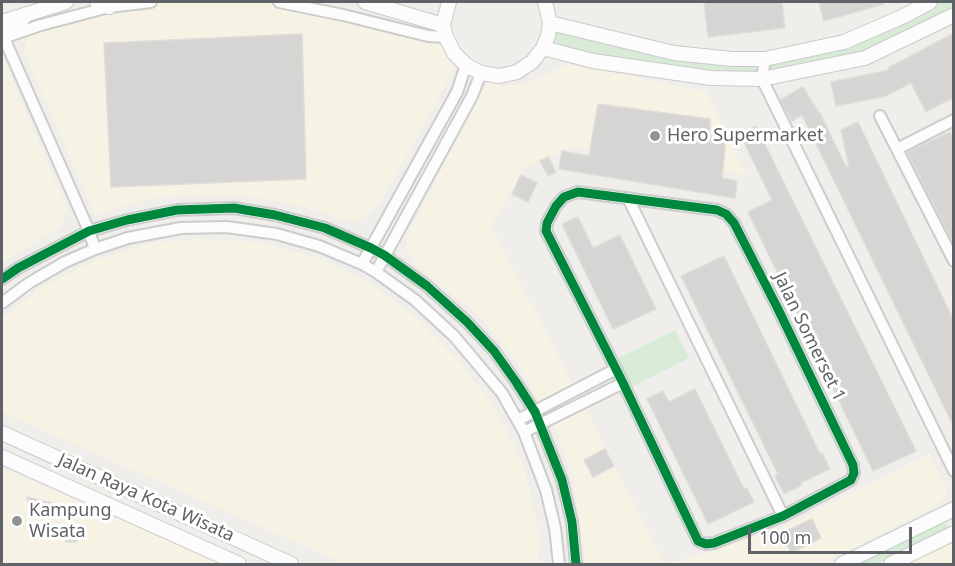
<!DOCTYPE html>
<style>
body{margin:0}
#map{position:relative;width:955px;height:566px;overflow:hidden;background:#efeeea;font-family:"Noto Sans",sans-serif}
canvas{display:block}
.frame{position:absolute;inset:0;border:3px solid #5f6368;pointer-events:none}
.scale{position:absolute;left:748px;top:527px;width:164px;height:27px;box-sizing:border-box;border:3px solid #5f6368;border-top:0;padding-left:8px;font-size:18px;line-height:21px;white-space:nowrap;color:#5f6368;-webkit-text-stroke:4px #fff;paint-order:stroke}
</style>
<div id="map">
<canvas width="955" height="566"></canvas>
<div class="frame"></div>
<div class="scale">100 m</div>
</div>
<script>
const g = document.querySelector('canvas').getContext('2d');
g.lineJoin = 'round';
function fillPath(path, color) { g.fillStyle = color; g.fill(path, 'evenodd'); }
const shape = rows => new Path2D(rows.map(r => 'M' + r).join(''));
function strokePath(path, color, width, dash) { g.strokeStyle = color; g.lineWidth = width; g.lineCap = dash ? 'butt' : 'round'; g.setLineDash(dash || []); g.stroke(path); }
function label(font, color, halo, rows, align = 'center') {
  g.font = font + ' "Noto Sans",sans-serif'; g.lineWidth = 6; g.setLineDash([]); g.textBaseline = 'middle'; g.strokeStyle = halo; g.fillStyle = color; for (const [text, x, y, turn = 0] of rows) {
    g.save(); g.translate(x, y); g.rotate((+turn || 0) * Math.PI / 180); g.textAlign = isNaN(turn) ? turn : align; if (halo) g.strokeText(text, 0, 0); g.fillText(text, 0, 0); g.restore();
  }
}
fillPath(shape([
 [155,2,256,2,314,7,410,33,440,45,458,63,381,201,365,216,351,222,320,211,261,198,206,195,147,199,95,215,24,52,27,37,39,23],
 [2,59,4,61,67,209,60,227,2,263],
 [570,64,706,92,746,175,572,146,526,167,491,226,665,564,586,564,573,481,556,430,514,359,480,316,417,267,405,249,407,236,489,79,502,86,531,82],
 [197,239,258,242,319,258,373,285,417,318,460,362,496,410,523,464,541,542,537,564,345,564,2,412,2,320,42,287,93,261,150,243],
 [929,454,946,488,945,496,936,506,822,564,669,564,774,531],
 [2,468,22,477,222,564,2,564],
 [953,541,953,564,905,564]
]), '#f7f3e4');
fillPath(shape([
 [930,2,953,2,953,15,865,58,762,79,543,48,550,23,732,59,844,42],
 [675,330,689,358,629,388,615,360],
 [943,523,947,525,947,529,901,555,878,564,855,564]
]), '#d8ebd6');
const building = shape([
 [704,2,782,2,785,28,708,37,704,2],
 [819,2,883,2,884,4,824,21,819,2],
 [954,33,954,97,926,112,911,83,886,96,836,106,831,82,889,70,888,68,954,33],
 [302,34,306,179,111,187,104,43,302,34],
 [803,87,819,113,820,113,846,167,849,166,841,130,858,122,954,321,954,427,802,115,792,121,780,100,803,87],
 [598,104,710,119,710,135,726,138,722,178,737,181,735,198,559,169,562,151,589,156,598,104],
 [756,126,916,451,873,471,748,212,772,200,740,134,756,126],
 [950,132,954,139,954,244,907,152,950,132],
 [548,157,556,172,548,176,540,161,548,157],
 [521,175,537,183,528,202,512,194,521,175],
 [578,217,593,248,620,235,656,309,613,329,562,224,578,217],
 [724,256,820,454,822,453,830,469,800,483,802,485,784,494,775,476,778,474,681,276,724,256],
 [695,389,744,489,747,488,754,502,708,524,647,399,663,391,669,402,695,389],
 [605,449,614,466,593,477,584,460,605,449],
 [27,497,57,504,60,517,30,510,27,497],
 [812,519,821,538,791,553,782,533,812,519],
 [62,528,74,529,77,542,66,542,62,528]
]);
fillPath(building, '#d6d5d3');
strokePath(building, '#deddd9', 1.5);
const street = shape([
 [279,2,343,15,428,36,446,37],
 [6,37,41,25,109,7,151,2],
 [4,38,89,231,95,249],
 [765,59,762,79,954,471],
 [880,116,954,261],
 [897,149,954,120],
 [578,192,717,210,726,214,734,223,778,309,853,465,854,473,851,480,783,516,714,543,706,544,698,541,623,383,546,231,547,223,556,206,564,197,578,192],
 [628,198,783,516],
 [362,264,457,92,466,65],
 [376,272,472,96,481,73],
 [2,279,18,268,89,231,127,220,177,210,234,208,275,215,325,228,371,248,384,255,427,286,467,322,494,351,516,382,535,412,562,480,572,522,576,564],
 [2,303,29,283,65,262,95,249,128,238,181,228,227,227,277,234,319,246,362,264,376,272,415,300,454,336,502,393,524,432,546,490,555,528,559,564],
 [518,420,616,369],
 [524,432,623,383]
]);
const secondary = shape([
 [97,2,109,7],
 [365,2,443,25],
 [449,2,443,25,446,37,454,53,466,65,481,73,499,76,517,72,532,62,543,48,548,36,550,23,545,2],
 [2,22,66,2],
 [550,23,674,53,732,59,765,59,844,42,904,16,930,2],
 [4,38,27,14],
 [543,48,593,61,711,78,762,79,865,58,954,15],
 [2,433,291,564],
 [2,457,239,564],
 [842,564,954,509],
 [891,564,954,533]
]);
strokePath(street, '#cbcccc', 14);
strokePath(secondary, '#cacacb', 16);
strokePath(street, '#fdfcfc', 10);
strokePath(secondary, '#fdfcfc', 14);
strokePath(shape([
 [578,192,717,210,726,214,734,223,778,309,853,465,854,473,851,480,783,516,714,543,706,544,698,541,623,383,546,231,547,223,556,206,564,197,578,192],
 [2,279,18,268,89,231,127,220,177,210,234,208,275,215,325,228,371,248,384,255,427,286,467,322,494,351,516,382,535,412,562,480,572,522,576,564]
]), '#00873e', 9);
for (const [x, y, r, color] of [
 [655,136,6,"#919496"],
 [17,521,6,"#919496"]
]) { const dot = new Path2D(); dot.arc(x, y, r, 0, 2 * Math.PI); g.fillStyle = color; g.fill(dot); strokePath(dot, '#fff', 2); }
label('18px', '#5f6368', '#fff', [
 ["Hero Supermarket",667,136],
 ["Kampung",29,511],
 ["Wisata",29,532]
], 'left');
label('18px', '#5f6368', '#fff', [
 ["Jalan Somerset 1",809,337,64],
 ["Jalan Raya Kota Wisata",146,498,24]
]);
</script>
